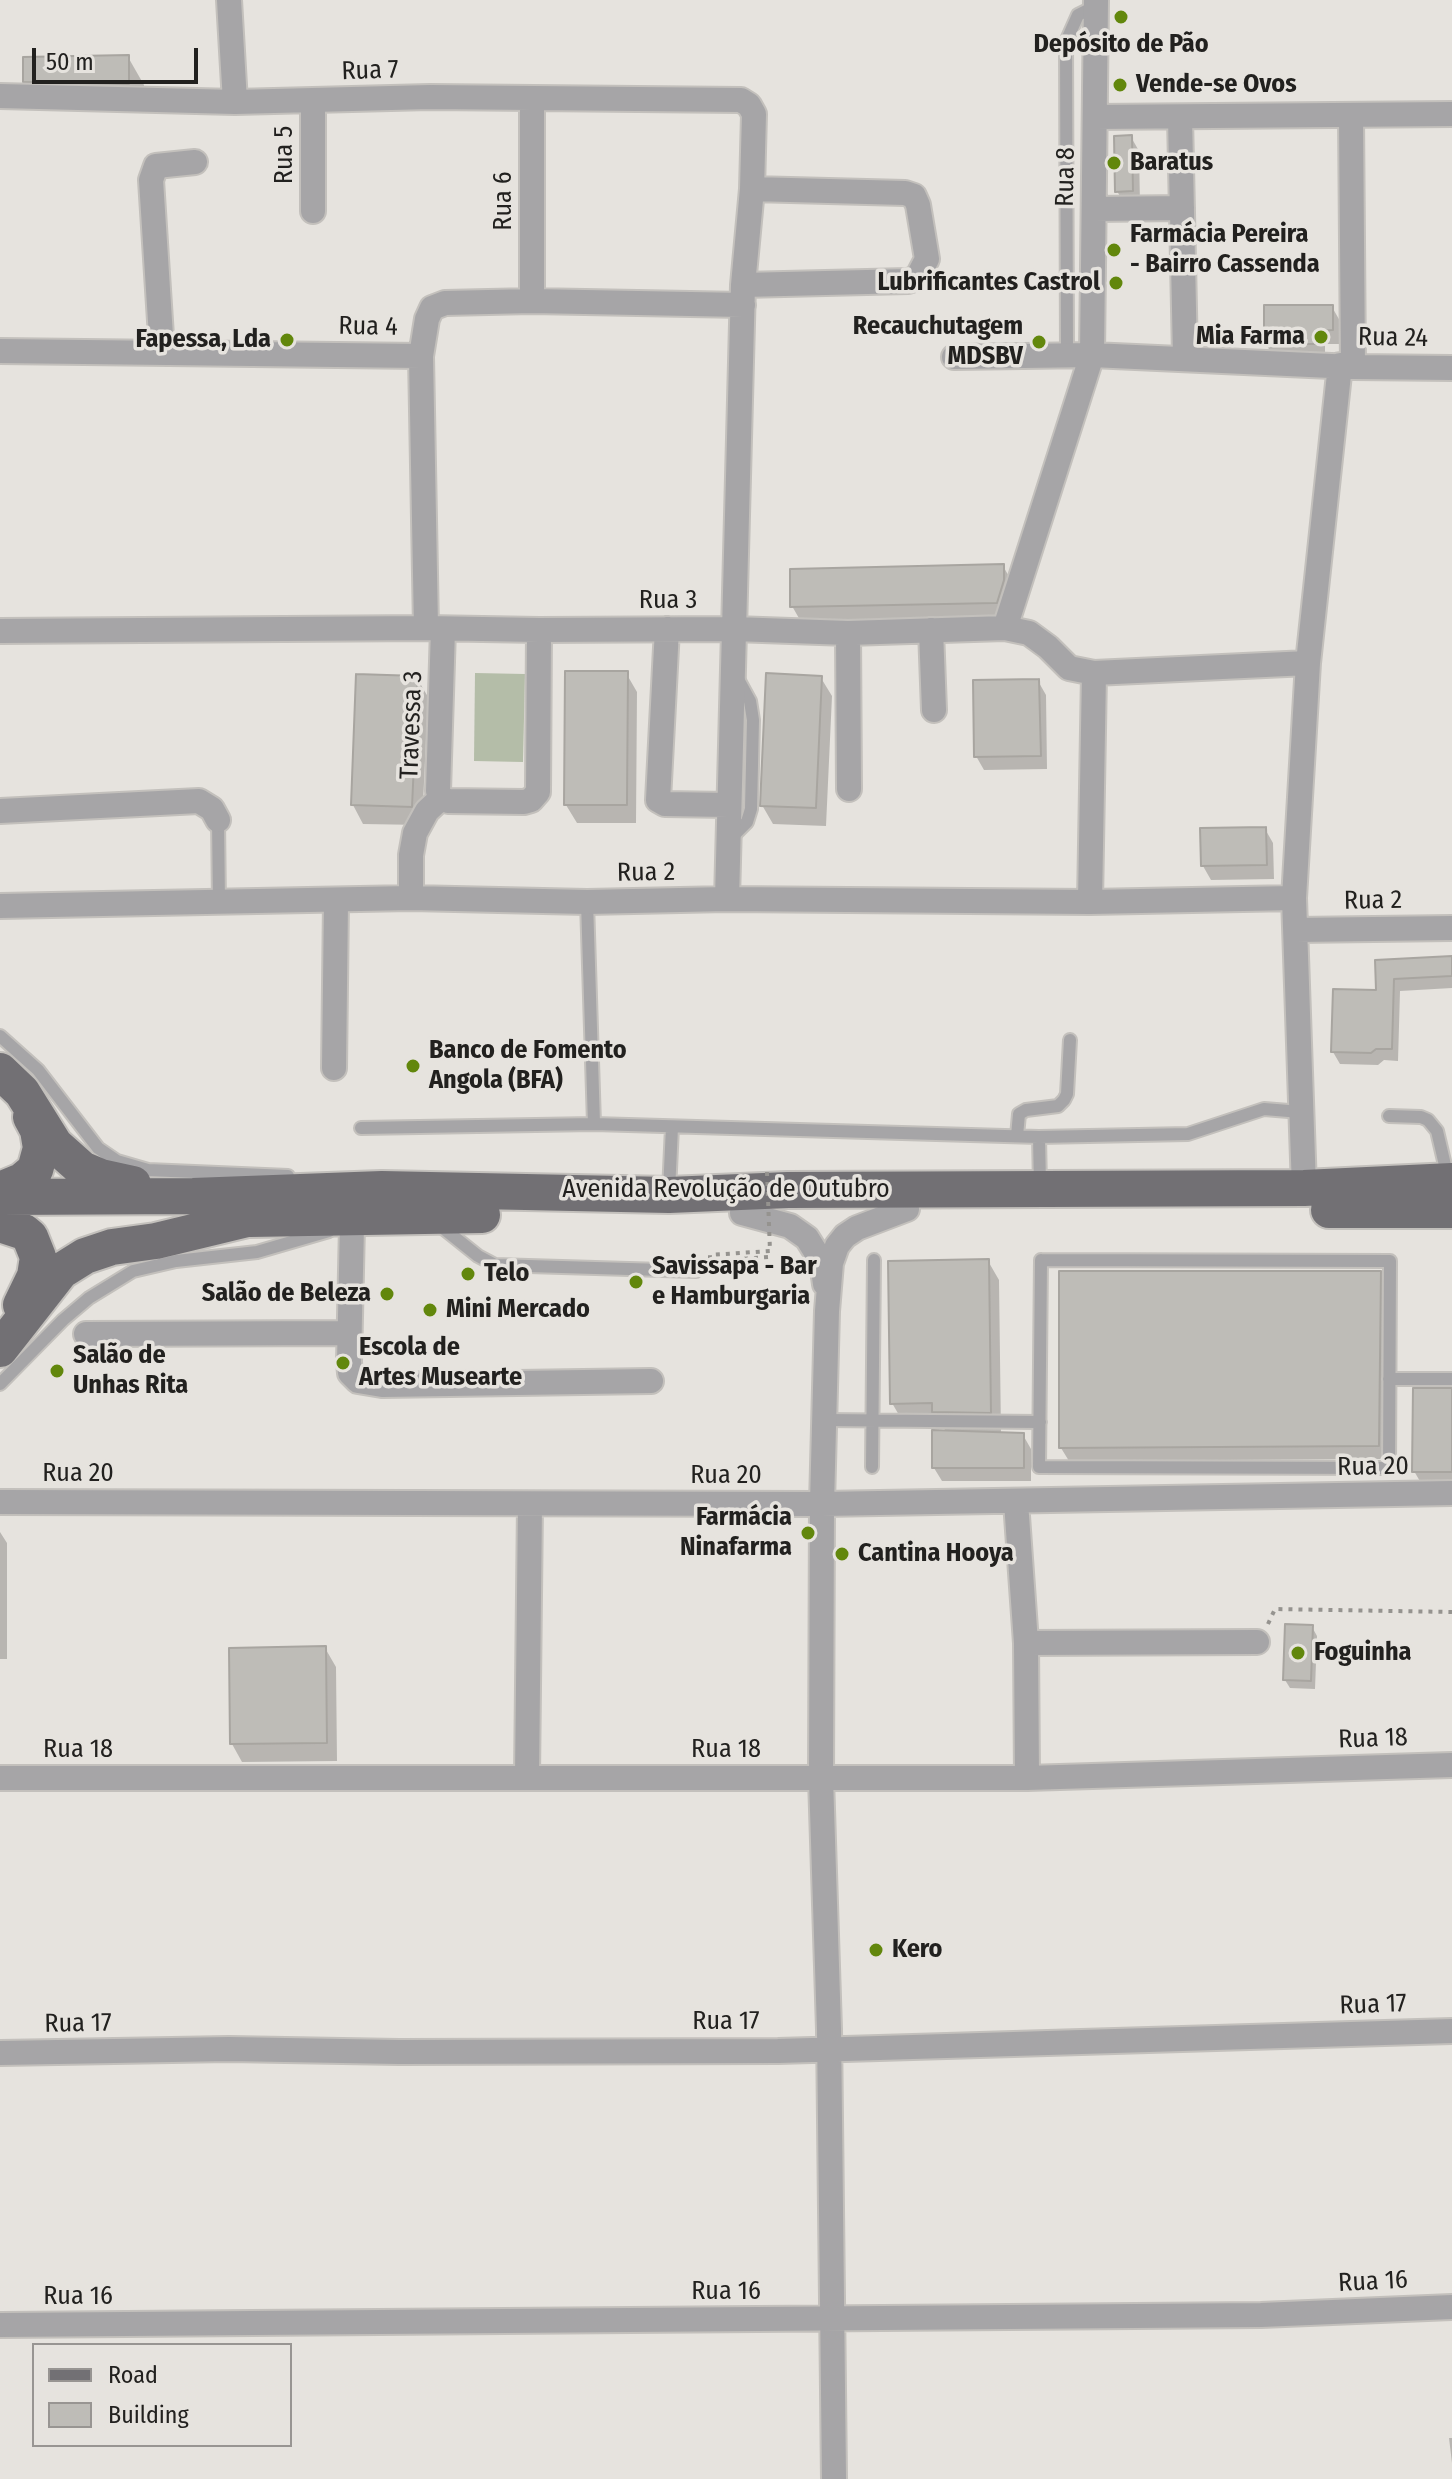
<!DOCTYPE html>
<meta charset="utf-8">
<style>
body{margin:0}
#map{position:relative;width:1452px;height:2479px;overflow:hidden;background:#e6e3de;font-family:"Fira Sans Condensed",sans-serif}
canvas{display:block}
.legend{position:absolute;left:32px;top:2343px;width:260px;height:104px;box-sizing:border-box;background:#e6e3de;border:2px solid #989592;margin:0;padding:10px 14px;list-style:none;font-size:24px;color:#22211f}
.legend li{display:flex;align-items:center;gap:16px;height:40px}
.legend b{width:40px;border:2px solid #989592}
.scale{position:absolute;left:32px;top:48px;width:166px;height:36px;box-sizing:border-box;border:4px solid #22211f;border-top:0;padding-left:10px;font-size:24px;line-height:28px;white-space:nowrap;color:#22211f;-webkit-text-stroke:6px #e6e3de;paint-order:stroke}
</style>
<div id="map">
<canvas width="1452" height="2479"></canvas>
<ul class="legend">
<li><b style="height:10px;background:#727074"></b>Road</li>
<li><b style="height:22px;background:#bebcb7"></b>Building</li>
</ul>
<div class="scale">50 m</div>
</div>
<script>
const g = document.querySelector('canvas').getContext('2d');
g.lineJoin = 'round';
function fillPath(path, color) { g.fillStyle = color; g.fill(path, 'evenodd'); }
const shape = rows => new Path2D(rows.map(r => 'M' + r).join(''));
function strokePath(path, color, width, dash) { g.strokeStyle = color; g.lineWidth = width; g.lineCap = dash ? 'butt' : 'round'; g.setLineDash(dash || []); g.stroke(path); }
function label(font, color, halo, rows, align = 'center') {
  g.font = font + ' "Fira Sans Condensed",sans-serif'; g.lineWidth = 7; g.setLineDash([]); g.textBaseline = 'middle'; g.strokeStyle = halo; g.fillStyle = color; for (const [text, x, y, turn = 0] of rows) {
    g.save(); g.translate(x, y); g.rotate((+turn || 0) * Math.PI / 180); g.textAlign = isNaN(turn) ? turn : align; if (halo) g.strokeText(text, 0, 0); g.fillText(text, 0, 0); g.restore();
  }
}
fillPath(shape([
 [475,673,525,674,523,762,474,761]
]), '#b4bda8');
fillPath(shape([
 [128,57,144,85,144,111,41,109,25,81],
 [1131,137,1139,151,1140,205,1125,205,1117,191],
 [1332,307,1340,321,1340,344,1325,344,1325,357,1274,358,1266,344],
 [1003,566,1019,594,1013,630,808,634,792,606],
 [626,673,637,692,636,823,577,823,566,805],
 [417,678,428,697,422,825,363,824,353,805],
 [821,678,832,696,826,826,773,824,762,805],
 [1038,681,1046,695,1047,769,984,770,976,756],
 [1265,829,1273,843,1274,879,1211,880,1203,866],
 [1452,958,1452,988,1400,991,1398,1061,1384,1060,1378,1065,1340,1064,1333,1052,1379,992,1377,962],
 [988,1261,999,1280,1001,1434,1023,1435,1031,1449,1031,1481,942,1481,934,1468,946,1432,940,1421,903,1422,892,1403],
 [1380,1273,1388,1287,1386,1459,1069,1461,1061,1448],
 [1452,1390,1452,1490,1425,1490,1414,1471],
 [0,1532,7,1543,7,1659,0,1659],
 [1312,1627,1317,1636,1315,1689,1290,1688,1285,1680],
 [325,1648,336,1667,337,1761,242,1762,232,1744],
 [1449,2438,1452,2438,1452,2463]
]), '#0003');
const building = shape([
 [129,55,129,84,23,82,23,57,129,55],
 [1132,135,1133,191,1115,192,1114,136,1132,135],
 [1264,305,1333,305,1333,330,1318,331,1318,344,1264,344,1264,305],
 [1004,564,1004,580,997,603,790,607,790,569,1004,564],
 [565,671,628,671,627,805,564,805,565,671],
 [766,673,822,676,816,808,760,806,766,673],
 [356,674,418,676,412,807,351,805,356,674],
 [1039,679,1041,756,974,757,973,680,1039,679],
 [1266,827,1267,865,1201,866,1200,828,1266,827],
 [1452,956,1452,976,1394,979,1392,1049,1376,1049,1371,1053,1331,1052,1333,989,1376,990,1375,960,1452,956],
 [989,1259,991,1413,932,1412,932,1403,890,1404,888,1261,989,1259],
 [1059,1271,1381,1271,1379,1446,1059,1448,1059,1271],
 [1413,1388,1452,1388,1452,1472,1412,1472,1413,1388],
 [932,1430,1024,1433,1024,1468,932,1468,932,1430],
 [1285,1624,1313,1625,1311,1681,1283,1680,1285,1624],
 [326,1646,327,1743,230,1744,229,1648,326,1646]
]);
fillPath(building, '#bebcb7');
strokePath(building, '#a8a5a0', 2);
const service = shape([
 [1067,355,1066,42,1078,15,1096,6],
 [218,820,219,904],
 [731,838,747,822,751,809,753,720,750,701,738,679],
 [587,902,594,1124],
 [0,1036,38,1070,98,1148,117,1161,148,1170,288,1176],
 [1389,1116,1421,1117,1428,1120,1437,1131,1448,1178],
 [361,1128,594,1124,1039,1137,1188,1134,1264,1109,1301,1112],
 [1017,1136,1019,1114,1026,1110,1058,1106,1064,1100,1067,1094,1070,1040],
 [1039,1137,1040,1186],
 [669,1191,672,1127],
 [438,1224,478,1256,495,1265,696,1271],
 [1041,1260,1390,1261,1389,1468,1039,1467,1041,1260],
 [1389,1379,1452,1379],
 [0,1384,63,1320,89,1298,133,1271,176,1261,257,1252,329,1231],
 [824,1420,1040,1422],
 [872,1467,874,1260]
]);
const minor = shape([
 [229,0,235,102],
 [0,96,235,102,430,97,741,100,749,105,754,114,752,189,743,285,727,899],
 [1351,116,1353,367],
 [1095,117,1452,114],
 [1180,117,1185,357],
 [1094,209,1182,208],
 [313,211,313,100],
 [743,285,908,281,917,278,927,259,918,205,914,196,905,193,752,189],
 [532,301,532,100],
 [0,351,421,356],
 [162,352,151,180,156,166,195,162],
 [954,357,1092,355,1353,367,1452,368],
 [426,628,421,356,427,319,432,308,445,303,532,301,743,305],
 [1005,628,1092,355,1096,0],
 [443,629,438,791,441,798,448,801,524,802,531,800,538,792,539,630],
 [667,629,658,800,665,804,729,805],
 [931,630,934,710],
 [0,631,426,628,539,630,734,629,848,633,1005,628,1029,633,1048,647,1069,668,1094,673,1090,902],
 [848,633,849,789],
 [1094,673,1308,663],
 [0,811,199,801,212,809,218,820],
 [411,898,411,855,415,833,427,811,441,798],
 [0,906,411,898,587,902,727,899,1090,902,1294,898],
 [1296,930,1452,928],
 [334,1068,336,901],
 [1304,1188,1294,898,1308,663,1340,365],
 [742,1213,790,1226,807,1238,822,1262,825,1284],
 [352,1225,349,1362,350,1373,358,1381,382,1385,651,1381],
 [86,1334,349,1333],
 [0,1502,822,1504,1452,1493],
 [1016,1502,1026,1643,1027,1778],
 [1026,1643,1257,1642],
 [527,1777,530,1504],
 [0,1778,1027,1778,1452,1765],
 [0,2053,229,2049,399,2052,778,2051,1452,2031],
 [0,2325,1261,2315,1452,2307],
 [834,2479,829,2029,821,1778,822,1504,827,1311,831,1263,837,1246,845,1236,857,1228,907,1209]
]);
const primary = shape([
 [0,1071,22,1092,55,1145,82,1169,101,1177,133,1184],
 [0,1190,22,1181,35,1170,41,1148,38,1130,31,1117],
 [0,1197,193,1196,382,1189,669,1195,788,1190,1304,1188,1452,1181],
 [1329,1210,1452,1210],
 [250,1219,482,1215],
 [0,1224,24,1232,30,1237,38,1257,35,1276,21,1305],
 [0,1349,61,1271,85,1256,112,1247,156,1241,247,1219]
]);
strokePath(service, '#c3c0bc', 16);
strokePath(minor, '#c3c0bc', 28);
strokePath(primary, '#c3c0bc', 40);
strokePath(shape([
 [768,1257,710,1261,710,1255,770,1251],
 [1268,1624,1275,1609,1452,1612]
]), '#95938f', 4, [4, 6]);
strokePath(service, '#a6a5a7', 12);
strokePath(minor, '#a6a5a7', 24);
strokePath(primary, '#727074', 36);
strokePath(shape([
 [767,1172,770,1251]
]), '#95938f', 4, [4, 6]);
for (const [x, y, r, color] of [
 [1121,17,8,"#62870c"],
 [1120,85,8,"#62870c"],
 [1114,163,8,"#62870c"],
 [1114,250,8,"#62870c"],
 [1116,283,8,"#62870c"],
 [1321,337,8,"#62870c"],
 [287,340,8,"#62870c"],
 [1039,342,8,"#62870c"],
 [413,1066,8,"#62870c"],
 [468,1274,8,"#62870c"],
 [636,1282,8,"#62870c"],
 [387,1294,8,"#62870c"],
 [430,1310,8,"#62870c"],
 [343,1363,8,"#62870c"],
 [57,1371,8,"#62870c"],
 [808,1533,8,"#62870c"],
 [842,1554,8,"#62870c"],
 [1298,1653,8,"#62870c"],
 [876,1950,8,"#62870c"]
]) { const dot = new Path2D(); dot.arc(x, y, r, 0, 2 * Math.PI); g.fillStyle = color; g.fill(dot); strokePath(dot, '#e6e3de', 3); }
label('bold 26px', '#22211f', '#e6e3de', [
 ["Depósito de Pão",1121,45,"center"],
 ["Vende-se Ovos",1136,85],
 ["Baratus",1130,163],
 ["Farmácia Pereira",1130,235],
 ["- Bairro Cassenda",1130,265],
 ["Lubrificantes Castrol",1100,283,"right"],
 ["Recauchutagem",1023,327,"right"],
 ["MDSBV",1023,357,"right"],
 ["Mia Farma",1305,337,"right"],
 ["Fapessa, Lda",271,340,"right"],
 ["Banco de Fomento",429,1051],
 ["Angola (BFA)",429,1081],
 ["Savissapa - Bar",652,1267],
 ["e Hamburgaria",652,1297],
 ["Telo",484,1274],
 ["Salão de Beleza",371,1294,"right"],
 ["Mini Mercado",446,1310],
 ["Escola de",359,1348],
 ["Artes Musearte",359,1378],
 ["Salão de",73,1356],
 ["Unhas Rita",73,1386],
 ["Farmácia",792,1518,"right"],
 ["Ninafarma",792,1548,"right"],
 ["Cantina Hooya",858,1554],
 ["Foguinha",1314,1653],
 ["Kero",892,1950]
], 'left');
label('26px', '#22211f', '#e6e3de', [
 ["Rua 7",370,71,-2],
 ["Rua 5",285,155,-90],
 ["Rua 8",1066,177,-89],
 ["Rua 6",504,201,-90],
 ["Rua 4",368,327,1],
 ["Rua 24",1393,338,1],
 ["Rua 3",668,601],
 ["Travessa 3",412,725,-88],
 ["Rua 2",646,873,-1],
 ["Rua 2",1373,901,-1],
 ["Avenida Revolução de Outubro",726,1190],
 ["Rua 20",1373,1467,-1],
 ["Rua 20",78,1474],
 ["Rua 20",726,1476],
 ["Rua 18",1373,1739,-2],
 ["Rua 18",78,1750],
 ["Rua 18",726,1750],
 ["Rua 17",1373,2005,-2],
 ["Rua 17",726,2022],
 ["Rua 17",78,2024,-1],
 ["Rua 16",1373,2282,-3],
 ["Rua 16",726,2292],
 ["Rua 16",78,2297]
]);
</script>
